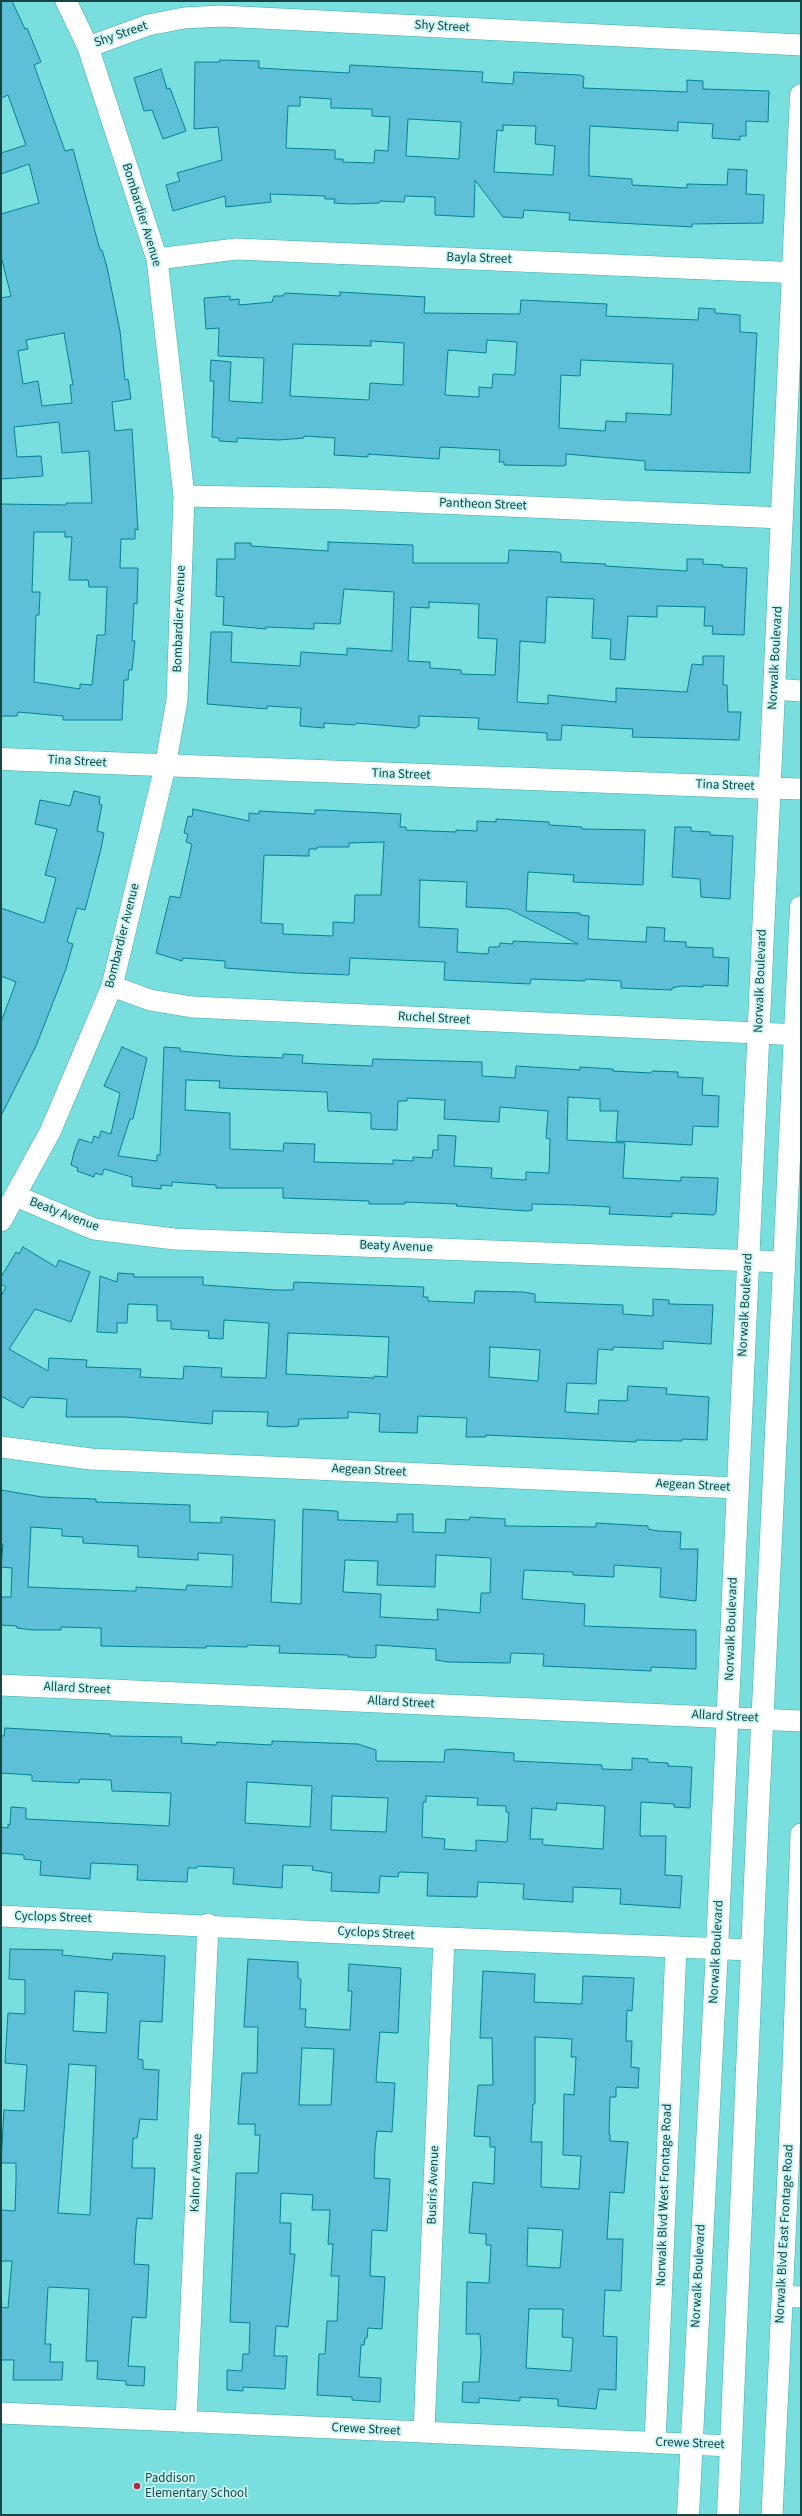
<!DOCTYPE html>
<style>
body{margin:0}
#map{position:relative;width:802px;height:2516px;overflow:hidden;background:#78dfde;font-family:"Source Sans 3",sans-serif}
canvas{display:block}
.frame{position:absolute;inset:0;border:2px solid #184545;pointer-events:none}
</style>
<div id="map">
<canvas width="802" height="2516"></canvas>
<div class="frame"></div>
</div>
<script>
const g = document.querySelector('canvas').getContext('2d');
g.lineJoin = 'round';
function fillPath(path, color) { g.fillStyle = color; g.fill(path, 'evenodd'); }
const shape = rows => new Path2D(rows.map(r => 'M' + r).join(''));
function strokePath(path, color, width, dash) { g.strokeStyle = color; g.lineWidth = width; g.lineCap = dash ? 'butt' : 'round'; g.setLineDash(dash || []); g.stroke(path); }
function label(font, color, halo, rows, align = 'center') {
  g.font = font + ' "Source Sans 3",sans-serif'; g.lineWidth = 3.5; g.setLineDash([]); g.textBaseline = 'middle'; g.strokeStyle = halo; g.fillStyle = color; for (const [text, x, y, turn = 0] of rows) {
    g.save(); g.translate(x, y); g.rotate((+turn || 0) * Math.PI / 180); g.textAlign = isNaN(turn) ? turn : align; if (halo) g.strokeText(text, 0, 0); g.fillText(text, 0, 0); g.restore();
  }
}
const building = shape([
 [1,1,12,1,25,29,27,28,41,62,34,65,65,151,73,149,100,250,102,250,107,267,120,331,125,380,128,379,131,399,112,402,115,431,132,429,138,530,135,529,135,539,121,539,120,568,138,568,137,604,134,603,132,641,135,641,132,670,129,670,128,680,124,680,122,720,63,720,63,716,18,712,17,716,1,716,1,504,66,505,66,503,92,503,89,451,62,453,59,422,14,427,17,457,41,456,43,476,1,479,1,298,11,296,1,256,1,214,39,203,29,164,1,174,1,153,26,145,8,95,1,98,1,1],
 [64,333,73,385,70,385,72,403,42,406,38,381,23,384,18,351,28,349,26,340,64,333],
 [34,532,65,532,65,537,72,537,69,580,88,580,89,587,107,587,105,635,97,635,92,685,80,684,80,689,34,682,36,615,39,615,40,592,32,592,34,532],
 [220,60,259,61,259,68,294,70,349,73,350,65,483,72,482,82,513,84,514,72,580,75,584,77,583,88,687,92,687,80,703,81,703,89,769,91,768,122,746,121,746,136,740,136,740,140,712,138,713,124,678,122,678,131,590,126,589,151,589,176,632,179,632,185,687,188,687,184,727,185,728,169,747,170,746,194,764,195,763,223,692,224,692,227,600,222,569,220,570,213,524,210,523,218,503,217,475,180,474,217,435,215,435,197,405,196,404,202,380,201,379,203,351,204,334,203,335,199,325,199,325,196,270,194,271,202,226,207,225,196,173,211,166,185,180,181,177,173,222,160,218,127,194,129,195,62,220,62,220,60],
 [300,97,331,99,331,108,372,109,372,116,390,117,388,151,375,150,374,163,343,162,343,159,335,159,335,150,286,148,288,106,300,106,300,97],
 [408,119,461,122,459,159,406,156,408,119],
 [503,125,536,126,535,144,555,146,553,175,494,172,497,130,503,131,503,125],
 [161,69,167,89,170,88,186,131,163,139,152,110,144,111,134,78,161,69],
 [340,292,425,297,424,313,520,314,521,300,607,304,606,316,698,320,699,308,715,309,715,313,740,315,740,332,757,333,750,473,645,470,645,461,566,454,566,465,562,466,504,465,504,462,499,462,500,450,440,447,439,459,368,454,368,457,334,455,335,438,304,436,304,438,279,440,237,438,237,442,219,441,219,438,212,437,214,381,210,381,211,360,231,362,229,401,262,403,264,358,218,356,219,328,206,329,204,298,230,296,230,300,239,299,239,305,272,302,274,296,283,296,285,293,340,296,340,292],
 [487,340,517,342,515,375,493,374,492,388,479,387,479,397,445,395,448,350,486,353,487,340],
 [371,341,404,343,403,385,370,383,369,400,290,396,293,344,371,346,371,341],
 [581,360,673,364,671,415,626,413,626,422,606,421,605,431,559,428,561,375,580,376,581,360],
 [328,542,413,545,413,563,508,563,509,550,558,552,561,554,561,562,606,564,605,566,687,571,687,559,703,559,703,564,723,565,722,567,747,568,744,635,712,634,713,626,704,626,705,607,657,606,657,617,628,616,625,660,610,659,611,639,592,638,594,599,547,597,545,643,520,641,519,670,517,702,548,704,548,695,616,702,616,688,687,692,692,664,703,665,703,656,724,656,723,685,727,685,728,712,741,712,739,740,632,737,633,729,562,725,561,740,547,740,547,733,478,729,479,718,419,716,419,726,415,728,356,723,355,725,324,723,324,728,300,726,301,708,267,706,267,709,207,704,211,632,232,632,231,662,300,666,301,652,347,655,347,648,392,651,394,592,344,589,340,624,314,623,314,629,266,627,266,629,223,625,224,597,216,596,217,559,235,559,235,543,251,543,251,546,328,551,328,542],
 [429,602,479,604,478,638,497,639,495,675,461,674,461,670,430,668,430,662,408,661,411,607,429,608,429,602],
 [74,791,100,797,99,804,102,805,97,831,104,833,101,849,85,910,77,908,67,942,73,944,66,969,36,1046,1,1116,1,1022,16,982,1,976,1,908,44,923,56,878,45,875,57,829,35,824,40,800,70,806,74,791],
 [193,809,249,821,249,813,259,814,259,811,315,814,315,810,322,810,401,814,400,827,406,827,406,830,456,832,456,830,477,831,477,821,496,822,496,819,549,822,549,825,582,827,582,829,645,830,643,885,573,882,574,875,528,872,526,911,580,913,580,915,589,916,588,939,646,942,647,927,665,928,664,941,686,942,686,947,713,948,713,957,729,958,728,986,703,985,703,987,681,986,672,988,672,990,646,989,621,988,621,981,586,979,585,981,531,979,530,984,444,980,445,962,350,958,349,975,298,973,225,968,225,961,183,958,182,961,156,953,170,896,180,898,192,844,186,842,188,834,184,833,188,816,192,817,193,809],
 [384,842,381,895,355,895,354,923,333,922,333,936,283,934,283,924,261,923,264,855,309,856,309,849,317,849,317,847,349,847,349,843,384,842],
 [420,880,467,882,466,907,509,909,578,944,513,941,513,944,500,943,499,947,489,947,488,954,457,952,458,929,419,927,420,880],
 [675,827,691,827,691,831,710,832,710,835,733,836,730,899,701,897,700,879,672,877,675,827],
 [122,1047,147,1058,133,1119,130,1119,118,1156,157,1161,157,1155,160,1155,164,1047,180,1048,180,1051,233,1056,283,1058,283,1054,303,1055,302,1063,320,1064,372,1066,373,1059,482,1062,482,1076,515,1078,516,1066,580,1070,580,1067,613,1069,613,1071,650,1073,653,1071,678,1072,678,1077,703,1078,702,1095,719,1096,718,1127,693,1126,692,1145,616,1141,618,1111,600,1111,600,1099,568,1097,567,1140,625,1143,623,1178,681,1181,681,1177,718,1178,716,1212,714,1215,672,1213,672,1217,609,1214,610,1207,573,1205,532,1204,532,1210,527,1211,456,1206,457,1204,405,1202,405,1204,369,1204,369,1201,283,1198,283,1188,216,1188,216,1185,172,1182,172,1186,161,1185,161,1189,132,1186,132,1177,104,1169,102,1175,95,1173,94,1177,77,1171,78,1168,71,1165,74,1152,79,1139,92,1143,94,1136,99,1138,101,1131,111,1134,120,1093,104,1086,122,1047],
 [186,1080,220,1081,219,1088,327,1092,328,1111,371,1113,371,1129,397,1130,398,1101,407,1101,407,1098,445,1100,444,1119,499,1122,500,1107,548,1111,546,1138,550,1139,549,1173,526,1172,526,1180,491,1178,492,1168,454,1166,456,1136,438,1135,438,1150,433,1150,432,1158,413,1157,413,1161,393,1160,393,1164,314,1162,315,1144,284,1143,283,1151,230,1149,230,1113,185,1110,186,1080],
 [23,1247,56,1267,59,1260,90,1272,71,1322,35,1309,9,1349,48,1371,49,1358,87,1360,86,1367,141,1369,140,1377,183,1379,184,1366,222,1368,221,1377,266,1378,269,1323,224,1320,223,1339,208,1338,209,1331,171,1329,171,1321,157,1321,157,1305,128,1304,127,1323,117,1323,117,1333,97,1332,100,1276,117,1282,118,1273,134,1274,134,1277,203,1277,203,1285,276,1290,293,1290,294,1282,424,1287,423,1297,428,1297,428,1301,474,1303,475,1291,523,1292,535,1294,535,1302,623,1305,623,1314,653,1316,653,1299,669,1300,669,1304,713,1305,711,1344,663,1341,663,1349,613,1347,613,1350,598,1349,596,1384,567,1383,565,1412,598,1414,599,1400,627,1401,628,1386,667,1388,666,1394,709,1397,707,1440,682,1439,682,1441,636,1440,636,1442,486,1435,486,1437,466,1437,467,1418,418,1416,417,1433,379,1432,380,1414,348,1412,348,1418,299,1419,298,1426,283,1427,267,1426,268,1412,213,1411,212,1424,125,1417,66,1417,67,1399,30,1397,23,1408,1,1396,1,1296,6,1287,1,1284,1,1277,16,1252,19,1254,23,1247],
 [288,1333,389,1337,387,1377,374,1376,374,1378,286,1374,288,1333],
 [490,1347,540,1350,538,1381,489,1377,490,1347],
 [1,1490,42,1497,96,1499,96,1502,190,1505,190,1522,221,1523,221,1517,275,1520,271,1602,301,1604,303,1509,335,1511,338,1512,338,1520,397,1522,397,1514,413,1514,413,1532,445,1533,446,1519,469,1520,470,1517,505,1519,505,1526,596,1527,596,1523,648,1526,648,1529,658,1531,681,1532,680,1549,698,1549,696,1601,660,1597,661,1568,614,1565,614,1577,573,1575,573,1572,524,1570,522,1599,585,1604,584,1626,696,1630,696,1669,651,1667,651,1671,543,1666,544,1654,511,1653,510,1663,448,1662,436,1660,436,1649,376,1645,376,1657,372,1658,348,1657,348,1655,279,1653,280,1646,247,1645,247,1647,206,1646,206,1648,101,1646,101,1628,61,1627,61,1630,33,1630,17,1628,17,1626,1,1625,1,1597,11,1597,12,1568,1,1567,3,1544,1,1544,1,1490],
 [31,1527,62,1529,62,1536,83,1537,83,1543,138,1546,138,1557,198,1560,198,1553,233,1555,232,1587,187,1585,186,1590,136,1587,136,1591,130,1591,28,1587,31,1527],
 [436,1555,491,1558,490,1593,481,1593,480,1613,437,1609,438,1620,380,1617,381,1594,343,1592,345,1560,378,1561,377,1585,435,1587,436,1555],
 [5,1728,110,1734,110,1736,182,1737,181,1743,216,1745,217,1742,272,1745,272,1741,358,1744,376,1750,376,1761,444,1762,445,1750,453,1749,514,1753,514,1761,602,1765,602,1769,632,1770,632,1758,648,1759,648,1762,668,1763,668,1766,692,1767,690,1808,674,1807,674,1804,641,1802,640,1836,666,1836,665,1875,682,1876,680,1908,620,1904,621,1889,573,1887,573,1902,523,1899,524,1884,478,1882,477,1897,427,1896,428,1873,399,1872,398,1877,380,1876,379,1893,331,1891,332,1873,312,1870,313,1866,283,1865,282,1888,233,1884,234,1868,198,1866,197,1868,188,1868,187,1882,137,1880,138,1865,91,1863,90,1879,40,1875,41,1861,24,1859,24,1855,1,1853,1,1827,8,1828,8,1824,10,1825,11,1807,26,1808,26,1819,169,1826,171,1793,112,1791,111,1780,80,1779,79,1783,32,1781,32,1775,1,1773,1,1736,4,1736,5,1728],
 [247,1782,312,1786,310,1827,245,1823,247,1782],
 [332,1796,388,1798,386,1832,331,1830,332,1796],
 [426,1796,478,1798,477,1805,506,1806,506,1812,509,1813,507,1842,476,1840,476,1851,444,1849,445,1839,422,1837,423,1802,426,1802,426,1796],
 [557,1803,605,1806,603,1849,545,1845,542,1843,543,1839,530,1839,532,1808,556,1810,557,1803],
 [10,1949,63,1950,62,1955,112,1960,113,1953,165,1956,162,2022,140,2021,138,2059,143,2060,143,2069,159,2070,157,2120,140,2119,137,2138,133,2138,132,2168,155,2168,152,2219,137,2218,136,2228,134,2264,149,2265,146,2318,132,2317,128,2366,145,2367,144,2386,126,2385,126,2381,97,2379,98,2361,86,2361,89,2289,48,2287,45,2344,51,2344,50,2362,63,2362,62,2380,13,2380,14,2360,1,2360,1,2307,8,2308,12,2261,1,2261,1,2210,15,2211,16,2181,16,2163,1,2163,4,2110,24,2111,27,2065,5,2063,8,2013,25,2014,25,1980,9,1979,10,1949],
 [75,1991,108,1993,106,2033,73,2031,75,1991],
 [69,2064,96,2066,90,2215,58,2213,69,2064],
 [248,1959,298,1962,298,1978,301,1979,300,2009,306,2009,305,2027,350,2030,352,1991,348,1991,349,1964,401,1968,398,2033,380,2032,377,2066,376,2082,395,2083,392,2132,377,2131,375,2148,374,2178,390,2179,387,2231,372,2230,370,2276,385,2277,382,2329,368,2328,367,2338,365,2338,364,2345,361,2345,359,2377,381,2378,380,2402,352,2400,352,2397,317,2395,319,2354,325,2354,327,2321,337,2321,339,2276,331,2276,333,2244,328,2244,330,2210,312,2210,313,2195,281,2193,280,2223,291,2223,290,2254,295,2254,288,2327,276,2326,274,2356,287,2356,285,2389,243,2387,243,2391,227,2390,227,2370,242,2371,243,2354,249,2354,250,2323,230,2322,236,2173,258,2173,260,2135,255,2135,255,2124,238,2124,242,2073,257,2073,258,2027,244,2027,248,1959],
 [302,2048,334,2049,331,2105,299,2105,302,2048],
 [483,1971,535,1974,534,2002,582,2004,583,1976,634,1978,632,2011,627,2010,626,2041,632,2041,631,2067,639,2068,638,2088,616,2087,616,2097,610,2097,609,2134,610,2134,610,2141,628,2142,624,2193,610,2192,607,2239,623,2239,621,2291,605,2290,603,2336,617,2337,616,2390,599,2389,596,2409,558,2406,558,2399,520,2397,520,2401,479,2398,479,2403,462,2402,463,2382,479,2382,481,2351,480,2334,466,2334,467,2282,489,2283,491,2245,486,2245,486,2234,469,2233,473,2182,494,2184,495,2147,490,2147,490,2137,474,2136,478,2085,493,2085,492,2038,480,2038,483,1971],
 [535,2037,572,2039,571,2057,576,2057,574,2095,564,2094,563,2155,581,2156,579,2189,541,2187,542,2142,531,2142,533,2104,535,2104,535,2037],
 [528,2228,563,2230,560,2268,527,2266,528,2228],
 [529,2309,563,2309,562,2337,573,2338,571,2371,526,2368,529,2309]
]);
fillPath(building, '#5ec0d6');
strokePath(building, '#048095', 1);
const minor = shape([
 [88,47,148,25,184,18,221,16,801,45],
 [157,259,236,249,801,273],
 [184,496,346,499,782,518],
 [774,689,801,691],
 [769,788,801,789],
 [112,986,150,1000,192,1007,801,1035],
 [16,1196,94,1229,174,1239,784,1262],
 [1,1221,50,1132,112,986,165,767,177,700,184,496,157,259,88,47,66,1],
 [1,1447,91,1459,737,1488],
 [1,1685,801,1721],
 [1,1916,444,1938,752,1950],
 [783,2296,801,2297],
 [1,2413,731,2446],
 [186,2422,208,1924],
 [424,2432,444,1938],
 [655,2443,676,1947],
 [772,2515,793,2067,801,1834]
]);
const tertiary = shape([
 [1,759,769,788]
]);
const secondary = shape([
 [688,2515,717,1949,801,95],
 [728,2515,758,1811,801,907]
]);
strokePath(minor, '#40abab', 22);
strokePath(tertiary, '#40abab', 23);
strokePath(secondary, '#40abab', 23);
strokePath(minor, '#fff', 21);
strokePath(tertiary, '#fff', 22);
strokePath(secondary, '#fff', 22);
for (const [x, y, r, color] of [
 [137,2486,4,"#b62445"]
]) { const dot = new Path2D(); dot.arc(x, y, r, 0, 2 * Math.PI); g.fillStyle = color; g.fill(dot); strokePath(dot, '#c7f6f5', 1.5); }
label('13px', '#184545', '#c7f6f5', [
 ["Shy Street",442,27,3],
 ["Shy Street",121,35,-19],
 ["Bombardier Avenue",141,215,73],
 ["Bayla Street",479,259,2],
 ["Pantheon Street",483,505,2],
 ["Bombardier Avenue",180,619,-88],
 ["Norwalk Boulevard",776,658,-87],
 ["Tina Street",77,762,3],
 ["Tina Street",401,775,2],
 ["Tina Street",725,786,2],
 ["Bombardier Avenue",123,936,-76],
 ["Norwalk Boulevard",761,981,-88],
 ["Ruchel Street",434,1019,3],
 ["Beaty Avenue",64,1215,21],
 ["Beaty Avenue",396,1247,2],
 ["Norwalk Boulevard",746,1305,-87],
 ["Aegean Street",369,1471,3],
 ["Aegean Street",693,1486,3],
 ["Norwalk Boulevard",732,1629,-88],
 ["Allard Street",77,1689,3],
 ["Allard Street",401,1703,3],
 ["Allard Street",725,1717,3],
 ["Cyclops Street",53,1918,2],
 ["Cyclops Street",376,1934,3],
 ["Norwalk Boulevard",717,1952,-87],
 ["Kalnor Avenue",197,2173,-88],
 ["Busiris Avenue",434,2185,-88],
 ["Norwalk Blvd West Frontage Road",665,2195,-88],
 ["Norwalk Blvd East Frontage Road",785,2234,-87],
 ["Norwalk Boulevard",699,2276,-87],
 ["Crewe Street",366,2430,3],
 ["Crewe Street",690,2444,2]
]);
label('13px', '#184545', '#c7f6f5', [
 ["Paddison",145,2479],
 ["Elementary School",145,2494]
], 'left');
</script>
